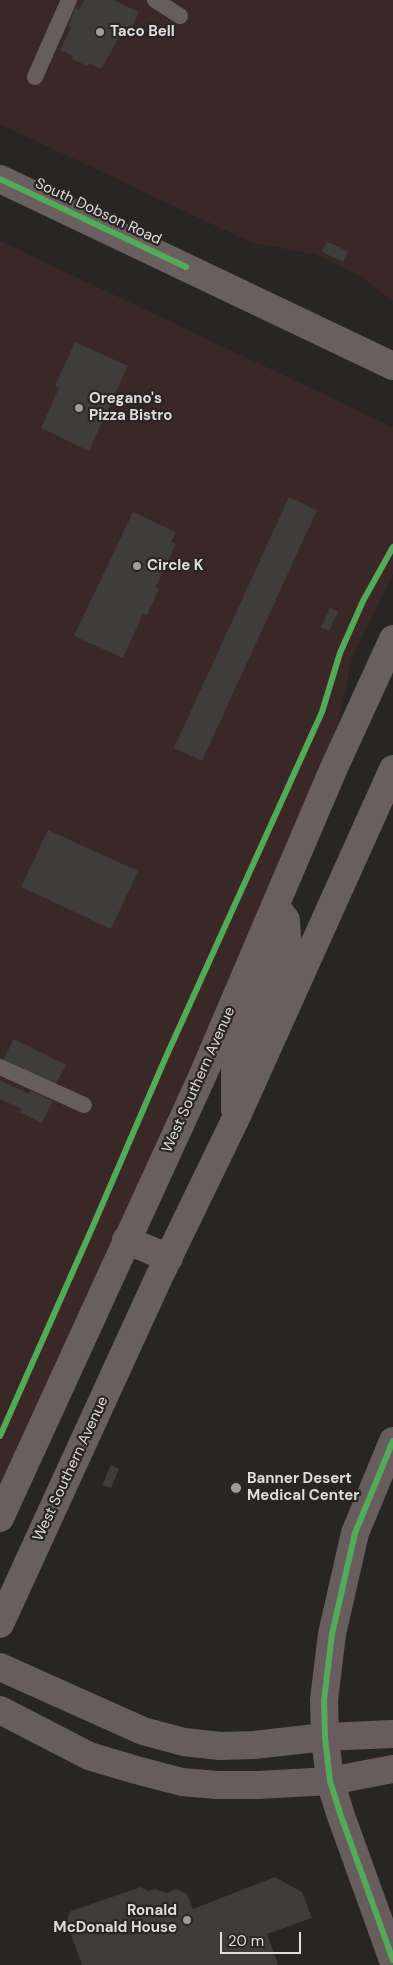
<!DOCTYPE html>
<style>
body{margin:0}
#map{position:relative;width:393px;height:1965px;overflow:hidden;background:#282624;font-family:"DM Sans",sans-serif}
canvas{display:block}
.scale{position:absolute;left:220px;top:1932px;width:81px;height:22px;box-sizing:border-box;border:2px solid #dfdddb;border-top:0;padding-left:6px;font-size:15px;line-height:18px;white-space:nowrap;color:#dfdddb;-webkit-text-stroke:4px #292623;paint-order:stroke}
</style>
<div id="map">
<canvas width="393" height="1965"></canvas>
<div class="scale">20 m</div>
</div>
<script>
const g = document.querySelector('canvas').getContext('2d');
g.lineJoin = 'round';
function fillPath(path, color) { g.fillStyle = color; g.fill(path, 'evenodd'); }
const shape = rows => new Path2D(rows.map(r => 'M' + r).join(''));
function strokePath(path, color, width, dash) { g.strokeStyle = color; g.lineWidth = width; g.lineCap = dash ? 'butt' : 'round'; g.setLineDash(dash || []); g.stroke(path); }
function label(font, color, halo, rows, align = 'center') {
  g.font = font + ' "DM Sans",sans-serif'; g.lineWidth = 4.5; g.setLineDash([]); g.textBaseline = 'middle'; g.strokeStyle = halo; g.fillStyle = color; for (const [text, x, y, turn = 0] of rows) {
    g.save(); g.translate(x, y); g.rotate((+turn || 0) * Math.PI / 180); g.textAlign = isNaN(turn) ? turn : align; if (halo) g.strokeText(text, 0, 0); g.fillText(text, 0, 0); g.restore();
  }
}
fillPath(shape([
 [0,0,393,0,393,301,360,276,314,254,252,243,0,124],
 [0,241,393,427,393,574,352,658,338,725,162,1134,0,1484]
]), '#392825');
fillPath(shape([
 [84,0,113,0,139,12,127,39,120,36,101,69,89,63,87,66,72,59,73,56,60,50,71,27,68,26,76,8,79,10],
 [327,242,348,251,343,262,322,252],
 [75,342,128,366,89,451,41,428,59,388,55,386],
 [289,497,317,510,202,761,174,748],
 [133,512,176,532,171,542,176,544,156,587,159,589,147,615,143,614,123,658,74,636],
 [330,608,338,612,329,631,321,627],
 [48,830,138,871,111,929,21,887],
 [14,1039,66,1065,54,1087,3,1060],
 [0,1080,29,1094,30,1090,53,1101,42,1123,20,1112,21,1109,0,1099],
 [111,1465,119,1469,111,1488,102,1485],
 [275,1877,302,1892,312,1918,267,1934,278,1965,82,1965,66,1921,71,1911,141,1887,148,1891,155,1889,167,1893,176,1889,187,1894,193,1909]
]), '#3e3d3b');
strokePath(shape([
 [155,0,180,16],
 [35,77,69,0],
 [0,1067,84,1105]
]), '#675d5d', 16);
strokePath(shape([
 [393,1441,355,1533,332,1634,324,1700,325,1737,330,1781,341,1816,393,1960],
 [0,1667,143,1731,184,1742,220,1746,254,1745,325,1737,393,1734],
 [0,1710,89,1756,136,1770,182,1782,217,1785,258,1785,330,1781,393,1769]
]), '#675d5d', 28);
strokePath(shape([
 [0,179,393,366],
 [235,1109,235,1067,287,938,286,920,275,906],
 [126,1240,169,1258],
 [0,1518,202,1077,333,770,393,639],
 [0,1624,159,1277,236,1118,393,769]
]), '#6a5f5f', 28);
strokePath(shape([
 [0,179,186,267],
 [0,1436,93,1226,165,1059,322,712,340,653,363,601,393,547],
 [393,1441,355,1533,332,1634,324,1700,325,1737,330,1781,341,1816,393,1960]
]), '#51ab58', 6);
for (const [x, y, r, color] of [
 [100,32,5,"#9f9d9b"],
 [79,408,5,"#9f9d9b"],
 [137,566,5,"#9f9d9b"],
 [236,1488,6,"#9f9d9b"],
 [187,1920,5,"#9f9d9b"]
]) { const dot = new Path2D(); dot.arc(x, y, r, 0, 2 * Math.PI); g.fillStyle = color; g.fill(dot); strokePath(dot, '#292623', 2); }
label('bold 15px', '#dfdddb', '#292623', [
 ["Taco Bell",110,32],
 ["Oregano's",89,399],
 ["Pizza Bistro",89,416],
 ["Circle K",147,566],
 ["Banner Desert",247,1479],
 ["Medical Center",247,1496],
 ["Ronald",177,1911,"right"],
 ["McDonald House",177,1928,"right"]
], 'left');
label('15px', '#dfdddb', '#292623', [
 ["South Dobson Road",98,212,25],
 ["West Southern Avenue",199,1080,-66],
 ["West Southern Avenue",71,1469,-65]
]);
</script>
